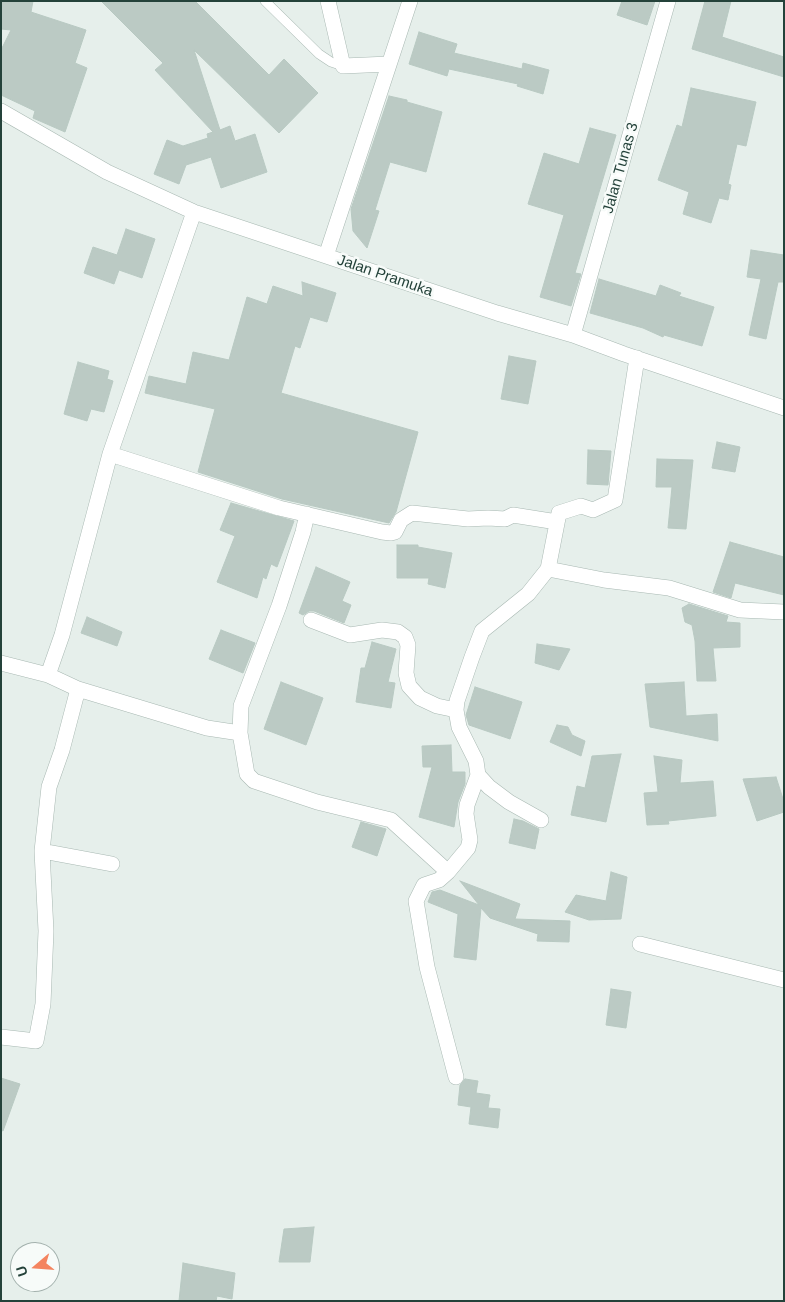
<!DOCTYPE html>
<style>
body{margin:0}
#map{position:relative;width:785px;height:1302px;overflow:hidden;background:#e6efeb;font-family:Helvetica,sans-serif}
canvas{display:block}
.frame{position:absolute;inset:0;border:2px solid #24423a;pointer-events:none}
.north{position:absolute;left:10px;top:1242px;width:50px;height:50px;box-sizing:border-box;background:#f7fbf9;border:1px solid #a3b1ad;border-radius:50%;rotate:252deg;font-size:14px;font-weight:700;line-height:20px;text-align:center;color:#24423a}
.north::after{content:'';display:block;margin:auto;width:18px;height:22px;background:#f4845f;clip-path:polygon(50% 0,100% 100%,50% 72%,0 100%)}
</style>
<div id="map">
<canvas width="785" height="1302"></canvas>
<div class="frame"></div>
<div class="north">U</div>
</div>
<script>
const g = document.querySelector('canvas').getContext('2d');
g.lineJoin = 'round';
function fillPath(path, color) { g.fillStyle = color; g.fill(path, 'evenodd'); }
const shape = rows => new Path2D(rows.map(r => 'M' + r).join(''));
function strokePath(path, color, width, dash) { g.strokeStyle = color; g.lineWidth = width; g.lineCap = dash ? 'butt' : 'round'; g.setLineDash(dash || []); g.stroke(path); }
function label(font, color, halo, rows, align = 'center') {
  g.font = font + ' Helvetica,sans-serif'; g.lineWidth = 5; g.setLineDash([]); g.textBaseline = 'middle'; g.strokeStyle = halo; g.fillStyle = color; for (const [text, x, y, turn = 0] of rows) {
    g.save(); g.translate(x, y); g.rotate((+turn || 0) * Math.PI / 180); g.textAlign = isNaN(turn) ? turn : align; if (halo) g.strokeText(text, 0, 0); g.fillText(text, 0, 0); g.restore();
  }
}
const building = shape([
 [1,1,33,1,31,12,86,30,75,63,87,68,65,132,33,118,35,111,1,95,1,50,11,30,1,29,1,1],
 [101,1,195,1,269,75,284,59,318,93,279,133,194,50,220,130,230,126,235,141,255,134,267,172,221,188,211,157,186,165,179,184,154,174,167,140,183,146,208,138,207,134,213,132,155,70,163,63,101,1],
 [622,1,655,1,647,25,617,15,622,1],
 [705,1,731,1,722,37,784,57,784,77,692,49,705,1],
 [419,32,457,44,454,53,522,69,523,63,549,70,543,94,517,86,518,84,449,69,447,76,409,64,419,32],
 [691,88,756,102,746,146,737,144,728,184,731,185,728,200,719,198,711,223,683,214,689,192,658,180,677,125,682,127,691,88],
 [389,96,407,100,407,102,442,112,426,172,390,162,375,210,379,211,367,248,353,231,351,209,389,96],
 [590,128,616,135,575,273,581,274,571,306,540,297,564,215,528,204,544,153,579,164,590,128],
 [126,229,155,239,142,278,119,270,114,284,84,273,93,247,117,255,126,229],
 [751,250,784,255,784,282,778,282,766,339,749,335,761,279,747,277,751,250],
 [599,279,656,296,660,285,681,293,679,296,714,307,702,346,664,335,663,337,643,328,590,313,599,279],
 [302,282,336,293,327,322,310,317,300,348,295,346,281,393,418,432,396,512,389,523,282,499,198,472,215,409,145,393,149,376,186,384,193,352,229,360,247,297,267,304,273,286,303,296,302,282],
 [509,356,536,361,528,404,501,399,509,356],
 [78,362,109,371,107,379,113,381,104,412,91,409,87,421,64,414,78,362],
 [717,442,740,447,735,472,712,468,717,442],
 [588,450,611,451,608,485,587,484,588,450],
 [657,459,693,460,686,529,668,528,672,487,656,487,657,459],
 [231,503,294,521,277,567,271,564,266,579,263,577,257,598,217,582,235,536,220,530,231,503],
 [730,542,784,557,784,595,735,583,731,598,713,592,730,542],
 [397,545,418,545,418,547,452,553,445,588,428,584,429,578,397,578,397,545],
 [316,567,350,582,342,601,351,605,344,623,314,611,309,611,303,615,299,613,316,567],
 [689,604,728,616,726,622,740,623,740,647,713,648,716,681,697,681,695,641,692,625,685,622,682,608,689,604],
 [87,617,122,632,117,646,81,633,87,617],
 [221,630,255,643,243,673,209,659,221,630],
 [372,642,396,649,388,682,395,683,391,708,356,702,361,668,365,668,372,642],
 [537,644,570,649,559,670,535,663,537,644],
 [281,682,323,698,306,745,264,729,281,682],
 [684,682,686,716,717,714,718,741,650,727,645,684,684,682],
 [475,687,522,702,510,739,469,725,466,715,475,687],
 [557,725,568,727,572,735,585,741,581,756,550,742,557,725],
 [451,745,452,772,465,772,465,784,458,802,454,827,419,817,432,767,423,767,422,746,451,745],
 [621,754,606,822,571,815,577,786,585,788,592,756,621,754],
 [654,756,682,760,680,783,713,781,716,816,668,821,669,824,647,825,644,793,658,792,654,756],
 [776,777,784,802,784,812,757,821,743,779,776,777],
 [514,819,523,821,539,829,535,849,509,843,514,819],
 [361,822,386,829,377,856,352,847,361,822],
 [611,872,627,877,621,919,589,920,565,912,576,895,606,901,611,872],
 [460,881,520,904,515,919,570,921,569,942,537,941,538,934,490,918,481,908,476,960,454,957,458,914,428,902,432,892,440,890,479,905,460,881],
 [611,989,631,992,626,1028,606,1025,611,989],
 [1,1078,20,1084,3,1131,1,1130,1,1078],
 [465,1079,478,1081,476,1093,490,1095,488,1108,500,1109,498,1128,469,1124,471,1107,458,1105,460,1085,465,1079],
 [314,1227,310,1262,279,1262,284,1229,314,1227],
 [183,1263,235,1273,232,1299,217,1296,216,1301,179,1301,183,1263]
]);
fillPath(building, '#bbcac4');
strokePath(building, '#b8c9c2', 1);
const service = shape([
 [265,1,319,54,331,62,343,66]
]);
const minor = shape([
 [328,1,343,66,389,64],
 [1,111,107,172,194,212,497,313,573,335,624,354,784,408],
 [194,212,110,454,62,635,48,675,78,689,207,728,240,733,241,706,279,606,303,532,307,514],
 [326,256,410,1],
 [573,335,668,1],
 [110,454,279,508,382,532,391,533,395,532,401,520,412,513,468,519,488,518,505,519,513,515,557,522],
 [548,569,559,513,581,506,593,510,615,500,637,358],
 [311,620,350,635,382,630,398,632,405,637,408,645,406,673,409,686,420,698,437,706,456,710],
 [1,663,48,675],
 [240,733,247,774,254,781,317,802,391,820,448,872],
 [478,775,489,787,509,802,541,820],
 [42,851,112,864],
 [640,944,784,980],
 [1,1037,36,1041,43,1004,46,931,42,851,49,787,62,750,78,689],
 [456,1077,427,967,416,901,424,885,439,880,448,872,468,848,470,840,466,814,467,805,478,775,476,761,459,727,456,710,457,701,472,657,482,631,528,594,548,569,604,580,669,588,740,610,784,612]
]);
strokePath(service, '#a8b8b2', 10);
strokePath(minor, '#a8b8b2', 16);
strokePath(service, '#fff', 9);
strokePath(minor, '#fff', 15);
label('15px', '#24423a', '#f7fbf9', [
 ["Jalan Tunas 3",621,168,-74],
 ["Jalan Pramuka",385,276,19]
]);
</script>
